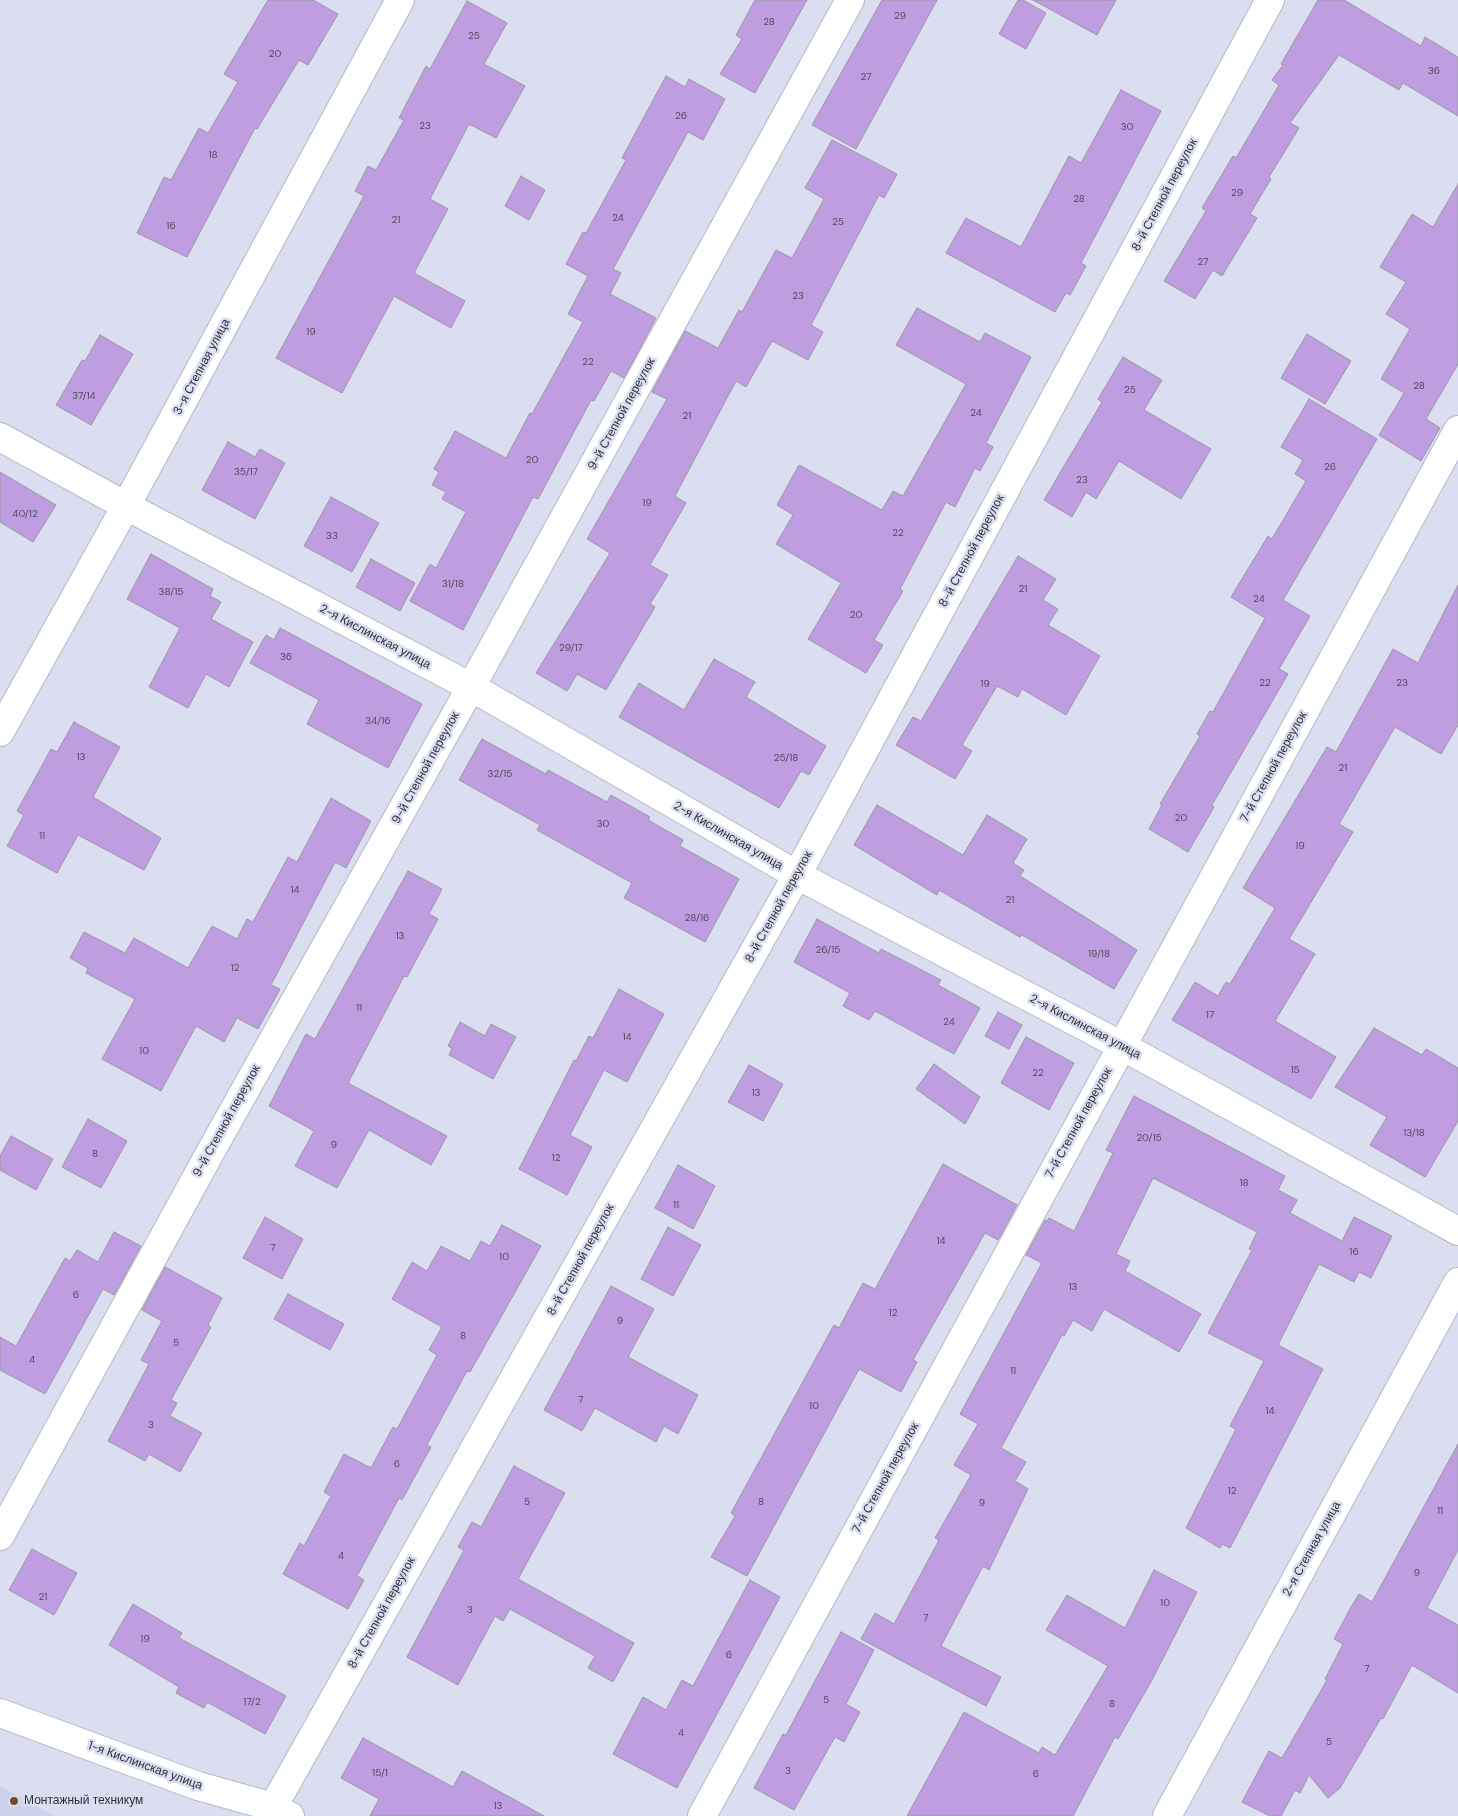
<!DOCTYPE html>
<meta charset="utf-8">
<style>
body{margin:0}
canvas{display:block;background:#dbdef0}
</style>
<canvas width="1458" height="1816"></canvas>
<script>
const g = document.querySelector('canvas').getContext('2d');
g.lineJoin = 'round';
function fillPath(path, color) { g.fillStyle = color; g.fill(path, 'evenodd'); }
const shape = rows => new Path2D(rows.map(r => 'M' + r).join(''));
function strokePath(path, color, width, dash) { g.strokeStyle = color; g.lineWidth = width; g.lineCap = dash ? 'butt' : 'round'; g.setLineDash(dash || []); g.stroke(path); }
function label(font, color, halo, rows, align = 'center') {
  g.font = font + ' "DM Sans",sans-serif'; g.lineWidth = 5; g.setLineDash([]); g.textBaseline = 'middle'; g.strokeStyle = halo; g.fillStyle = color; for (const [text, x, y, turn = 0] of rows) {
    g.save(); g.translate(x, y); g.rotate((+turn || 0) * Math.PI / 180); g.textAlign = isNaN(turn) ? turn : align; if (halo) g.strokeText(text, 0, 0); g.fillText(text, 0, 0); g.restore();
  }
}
fillPath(shape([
 [0,1786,54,1816,0,1816]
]), '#cdd2ea');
const building = shape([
 [268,0,313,0,338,14,308,65,299,60,257,129,255,128,187,257,137,233,164,177,171,180,199,128,208,133,238,82,224,74,268,0],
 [755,0,807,0,755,93,720,74,742,39,736,35,755,0],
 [882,0,937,0,856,149,812,125,882,0],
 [1018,0,1023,0,1046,13,1026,49,999,34,1018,0],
 [1033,0,1116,0,1097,35,1033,0],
 [1318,0,1344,0,1421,46,1425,37,1458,57,1458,116,1403,83,1399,90,1339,55,1290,123,1299,128,1269,177,1271,179,1250,214,1257,218,1222,276,1213,270,1195,299,1164,281,1206,211,1202,208,1233,156,1236,158,1279,85,1272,80,1283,65,1281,64,1318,0],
 [467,1,507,23,484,64,525,86,496,138,469,124,430,199,448,209,414,273,465,301,451,328,394,296,342,393,276,358,364,196,355,191,368,166,376,170,404,120,399,118,426,66,430,69,467,1],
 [666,76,685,87,689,79,725,99,703,140,688,132,613,269,621,273,610,294,656,318,624,378,611,371,594,401,591,400,538,499,533,497,463,630,410,601,430,564,436,568,466,512,442,499,446,492,432,485,439,472,434,469,455,431,506,458,530,413,532,414,583,322,568,314,588,276,566,264,583,232,586,233,626,160,622,158,666,76],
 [1121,90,1161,111,1081,263,1086,266,1070,295,1066,293,1055,312,946,253,966,218,1021,247,1069,156,1081,163,1121,90],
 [832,140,897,174,884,198,879,195,811,325,823,332,808,360,772,341,746,387,736,381,675,496,686,503,650,565,668,575,650,604,655,607,606,690,577,674,567,691,536,673,610,553,587,539,667,399,652,392,685,331,718,348,739,310,742,312,776,250,792,258,824,199,805,188,832,140],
 [521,176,545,190,529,220,505,206,521,176],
 [1458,184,1458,364,1426,419,1440,428,1421,461,1379,435,1404,393,1381,379,1410,329,1386,314,1406,282,1380,267,1412,214,1433,227,1458,184],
 [917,308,980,342,985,333,1031,357,986,443,993,447,980,471,975,468,955,507,946,502,900,589,903,591,874,640,883,645,866,673,808,639,841,583,776,544,793,515,777,505,799,465,882,510,893,491,903,496,966,384,896,345,917,308],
 [1307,334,1351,361,1325,404,1281,378,1307,334],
 [100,335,133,354,91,425,56,405,82,360,85,361,100,335],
 [1123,357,1162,380,1144,410,1211,449,1181,499,1119,461,1096,499,1086,492,1072,517,1044,500,1102,402,1098,399,1123,357],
 [1309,399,1377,439,1283,600,1310,616,1279,669,1288,674,1212,805,1214,807,1188,852,1149,829,1162,805,1160,804,1200,736,1197,734,1210,711,1213,712,1265,618,1231,597,1268,536,1272,539,1306,481,1295,474,1303,460,1281,447,1309,399],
 [228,442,255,457,260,449,285,463,255,519,202,490,228,442],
 [0,472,56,505,33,542,0,522,0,472],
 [331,497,379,523,352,572,304,546,331,497],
 [151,554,213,589,210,596,221,602,211,619,253,642,229,687,206,674,188,708,149,687,180,628,127,599,151,554],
 [1018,556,1056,579,1043,600,1058,609,1048,625,1100,656,1066,715,1022,689,1018,697,997,686,962,745,972,751,955,779,896,745,913,717,921,721,1018,556],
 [371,559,415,583,400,611,356,587,371,559],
 [1458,585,1458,725,1441,754,1395,727,1339,824,1353,832,1289,939,1315,954,1275,1021,1336,1057,1311,1099,1172,1020,1195,982,1218,996,1226,982,1230,984,1275,908,1243,888,1327,747,1336,752,1393,649,1418,663,1458,585],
 [280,628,422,704,388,768,307,724,319,700,250,663,266,635,274,640,280,628],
 [714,659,755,682,746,697,826,746,809,775,801,771,779,808,619,717,639,683,684,710,714,659],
 [74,722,120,747,93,797,161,838,144,870,78,835,57,873,7,846,24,815,17,811,51,749,57,752,74,722],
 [482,739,546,774,548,770,607,802,611,795,650,817,648,820,683,840,680,846,739,879,705,942,624,898,632,883,537,830,540,825,459,780,482,739],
 [331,798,371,821,346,868,335,862,271,985,280,989,258,1029,237,1018,224,1042,196,1026,161,1091,102,1059,135,999,86,973,88,968,70,958,84,932,125,953,134,938,188,968,212,926,237,939,247,919,253,922,288,857,297,862,331,798],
 [877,805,963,855,987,815,1027,839,1013,863,1024,870,1020,876,1137,950,1114,989,1022,935,1020,937,939,890,937,895,854,845,877,805],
 [408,871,442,889,429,914,438,919,407,977,404,976,348,1083,447,1136,431,1165,369,1130,337,1188,295,1166,314,1131,269,1106,306,1034,315,1039,408,871],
 [817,919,879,953,881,949,941,980,938,985,980,1008,954,1054,875,1011,869,1020,843,1006,850,993,794,962,817,919],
 [619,989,664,1014,627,1082,604,1070,570,1135,592,1147,567,1195,519,1169,574,1060,576,1061,589,1036,593,1038,619,989],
 [998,1012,1022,1025,1009,1049,985,1036,998,1012],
 [460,1022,485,1036,491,1024,516,1037,493,1079,449,1055,452,1048,448,1046,460,1022],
 [1374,1028,1422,1055,1426,1049,1458,1068,1458,1121,1425,1177,1370,1145,1387,1117,1335,1087,1374,1028],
 [1026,1037,1074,1063,1049,1110,1001,1083,1026,1037],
 [934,1064,980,1097,965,1124,916,1089,934,1064],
 [749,1065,783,1084,763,1121,728,1102,749,1065],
 [1134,1096,1285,1176,1278,1190,1297,1200,1290,1213,1342,1241,1354,1217,1392,1236,1371,1278,1359,1272,1354,1282,1319,1264,1278,1345,1323,1369,1230,1548,1222,1544,1220,1548,1186,1528,1236,1429,1230,1426,1264,1361,1208,1333,1252,1250,1249,1249,1257,1232,1153,1178,1116,1254,1130,1261,1125,1271,1201,1314,1179,1352,1104,1309,1092,1331,1073,1320,1064,1336,1062,1335,1001,1448,1026,1462,1015,1481,1028,1489,989,1570,983,1566,941,1646,1001,1677,986,1706,861,1639,875,1613,894,1624,939,1540,935,1538,971,1475,954,1465,978,1424,960,1414,1042,1263,1026,1255,1045,1220,1047,1221,1049,1218,1074,1231,1113,1153,1106,1150,1134,1096],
 [88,1119,127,1141,101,1188,62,1167,88,1119],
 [11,1136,53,1159,36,1190,0,1170,0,1156,11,1136],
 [943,1164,1017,1205,998,1240,985,1233,913,1360,917,1362,901,1392,859,1369,747,1576,711,1557,735,1516,731,1513,834,1325,839,1328,863,1283,875,1289,943,1164],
 [678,1165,715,1186,693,1229,655,1208,678,1165],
 [265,1217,303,1239,282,1279,243,1258,265,1217],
 [502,1225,541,1246,470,1372,467,1371,427,1445,431,1447,402,1500,399,1498,357,1576,364,1580,348,1609,283,1574,300,1543,304,1546,331,1496,324,1492,344,1454,371,1468,393,1427,397,1429,437,1355,429,1350,442,1327,392,1299,412,1262,427,1271,441,1246,470,1261,481,1241,490,1246,502,1225],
 [668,1227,701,1245,673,1296,641,1279,668,1227],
 [114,1232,141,1246,114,1295,103,1289,45,1394,0,1370,0,1337,16,1346,65,1258,70,1261,77,1250,98,1262,114,1232],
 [165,1267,222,1298,208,1325,211,1327,171,1400,177,1403,170,1416,202,1433,180,1472,149,1454,145,1461,108,1441,149,1364,141,1360,162,1321,142,1310,165,1267],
 [611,1286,654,1309,628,1357,698,1395,678,1434,664,1426,656,1442,595,1408,582,1431,544,1410,611,1286],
 [288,1294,344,1324,330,1350,274,1319,288,1294],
 [1458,1444,1458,1550,1427,1608,1458,1625,1458,1693,1412,1665,1383,1719,1381,1718,1340,1788,1328,1798,1309,1775,1300,1793,1295,1790,1281,1816,1270,1816,1242,1802,1269,1751,1282,1758,1327,1680,1325,1679,1343,1644,1334,1639,1350,1609,1359,1594,1372,1602,1458,1444],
 [514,1466,565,1493,518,1579,634,1643,613,1682,588,1668,595,1656,510,1609,503,1621,495,1616,458,1685,407,1657,464,1550,458,1547,472,1522,481,1527,514,1466],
 [32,1549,77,1573,54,1615,9,1590,32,1549],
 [1154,1570,1197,1592,1152,1680,1118,1739,1115,1737,1073,1816,907,1816,964,1712,1039,1753,1042,1747,1055,1755,1108,1666,1046,1630,1067,1595,1125,1628,1154,1570],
 [750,1580,780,1597,677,1788,613,1754,643,1697,666,1710,682,1680,693,1686,750,1580],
 [133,1604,182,1633,179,1638,286,1696,265,1734,207,1702,204,1708,176,1693,179,1687,109,1645,133,1604],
 [841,1632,874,1650,846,1704,860,1712,844,1742,835,1737,794,1810,754,1788,783,1734,786,1735,841,1632],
 [363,1738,453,1787,462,1771,544,1816,370,1816,379,1799,341,1778,363,1738]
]);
fillPath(building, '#be9ee0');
strokePath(building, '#9c95a4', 1);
const minor = shape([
 [0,437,126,506,471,687,797,875,1122,1046,1458,1231],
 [0,1536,211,1151,471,687,850,0],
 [0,1713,198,1786,273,1807,290,1816],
 [273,1807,797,875,1270,0],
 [702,1816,1458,430]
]);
const tertiary = shape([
 [0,732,126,506,400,0],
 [1167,1816,1458,1282]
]);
strokePath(minor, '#b4b7c8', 30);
strokePath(tertiary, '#b4b7c8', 30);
strokePath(minor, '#fff', 28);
strokePath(tertiary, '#fff', 28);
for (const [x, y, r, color] of [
 [14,1801,5,"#724e28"]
]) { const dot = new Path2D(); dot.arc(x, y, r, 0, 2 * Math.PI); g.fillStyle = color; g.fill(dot); strokePath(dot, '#dbdef0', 2); }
label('10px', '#514b60', null, [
 ["29",900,16],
 ["28",769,22],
 ["25",474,36],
 ["20",275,54],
 ["36",1434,71],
 ["27",866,77],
 ["26",681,116],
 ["23",425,126],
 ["30",1127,127],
 ["18",213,155],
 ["29",1237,193],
 ["28",1079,199],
 ["24",618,218],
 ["21",396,220],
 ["25",838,222],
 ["16",171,226],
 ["27",1203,262],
 ["23",798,296],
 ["19",311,332],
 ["22",588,362],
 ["28",1419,386],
 ["25",1130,390],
 ["37/14",84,396],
 ["24",976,413],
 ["21",687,416],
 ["20",532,460],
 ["26",1330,467],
 ["35/17",246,472],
 ["23",1082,480],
 ["19",647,503],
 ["40/12",25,514],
 ["22",898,533],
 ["33",332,536],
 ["31/18",453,584],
 ["21",1023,589],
 ["38/15",171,592],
 ["24",1259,599],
 ["20",856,615],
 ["29/17",571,648],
 ["36",286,657],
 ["22",1265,683],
 ["23",1402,683],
 ["19",985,684],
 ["34/16",378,721],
 ["13",81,757],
 ["25/18",786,758],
 ["21",1343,768],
 ["32/15",500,774],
 ["20",1181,818],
 ["30",603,824],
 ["11",42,836],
 ["19",1300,846],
 ["14",295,890],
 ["21",1010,900],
 ["28/16",697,918],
 ["13",400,936],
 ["26/15",828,950],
 ["19/18",1099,954],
 ["12",235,968],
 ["11",359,1008],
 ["17",1210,1015],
 ["24",949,1022],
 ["14",627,1037],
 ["10",144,1051],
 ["15",1295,1070],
 ["22",1038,1073],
 ["13",756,1093],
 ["13/18",1414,1133],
 ["20/15",1149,1138],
 ["9",334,1145],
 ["8",95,1154],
 ["12",556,1158],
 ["18",1244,1183],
 ["11",676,1205],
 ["14",941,1241],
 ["7",273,1248],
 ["16",1354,1252],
 ["10",504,1257],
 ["13",1073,1287],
 ["6",76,1295],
 ["12",893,1313],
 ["9",620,1321],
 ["8",463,1336],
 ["5",176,1343],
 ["4",32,1360],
 ["11",1013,1371],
 ["7",581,1400],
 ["10",814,1406],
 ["14",1270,1411],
 ["3",151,1425],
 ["6",397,1464],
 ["12",1232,1491],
 ["5",527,1502],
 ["8",761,1502],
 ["9",982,1503],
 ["11",1440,1511],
 ["4",341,1556],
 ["9",1417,1573],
 ["21",43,1597],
 ["10",1165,1603],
 ["3",470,1610],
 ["7",926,1618],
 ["19",145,1639],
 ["6",729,1655],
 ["7",1367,1669],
 ["5",826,1700],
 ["17/2",252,1702],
 ["8",1112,1704],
 ["4",681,1733],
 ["5",1329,1742],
 ["3",788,1771],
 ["15/1",380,1773],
 ["6",1036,1774],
 ["13",498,1806]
]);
label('12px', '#2d2f35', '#dbdef0', [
 ["8-й Степной переулок",1165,195,-62],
 ["3-я Степная улица",202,367,-62],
 ["9-й Степной переулок",622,414,-61],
 ["8-й Степной переулок",972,551,-62],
 ["2-я Кислинская улица",375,637,28],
 ["7-й Степной переулок",1274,767,-61],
 ["9-й Степной переулок",426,768,-61],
 ["2-я Кислинская улица",728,836,30],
 ["8-й Степной переулок",779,907,-61],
 ["2-я Кислинская улица",1085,1027,28],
 ["9-й Степной переулок",227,1121,-61],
 ["7-й Степной переулок",1079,1123,-61],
 ["8-й Степной переулок",581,1260,-61],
 ["7-й Степной переулок",886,1478,-61],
 ["2-я Степная улица",1312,1549,-61],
 ["8-й Степной переулок",382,1613,-61],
 ["1-я Кислинская улица",145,1766,20]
]);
label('12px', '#2d2f35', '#dbdef0', [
 ["Монтажный техникум",24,1801]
], 'left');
</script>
